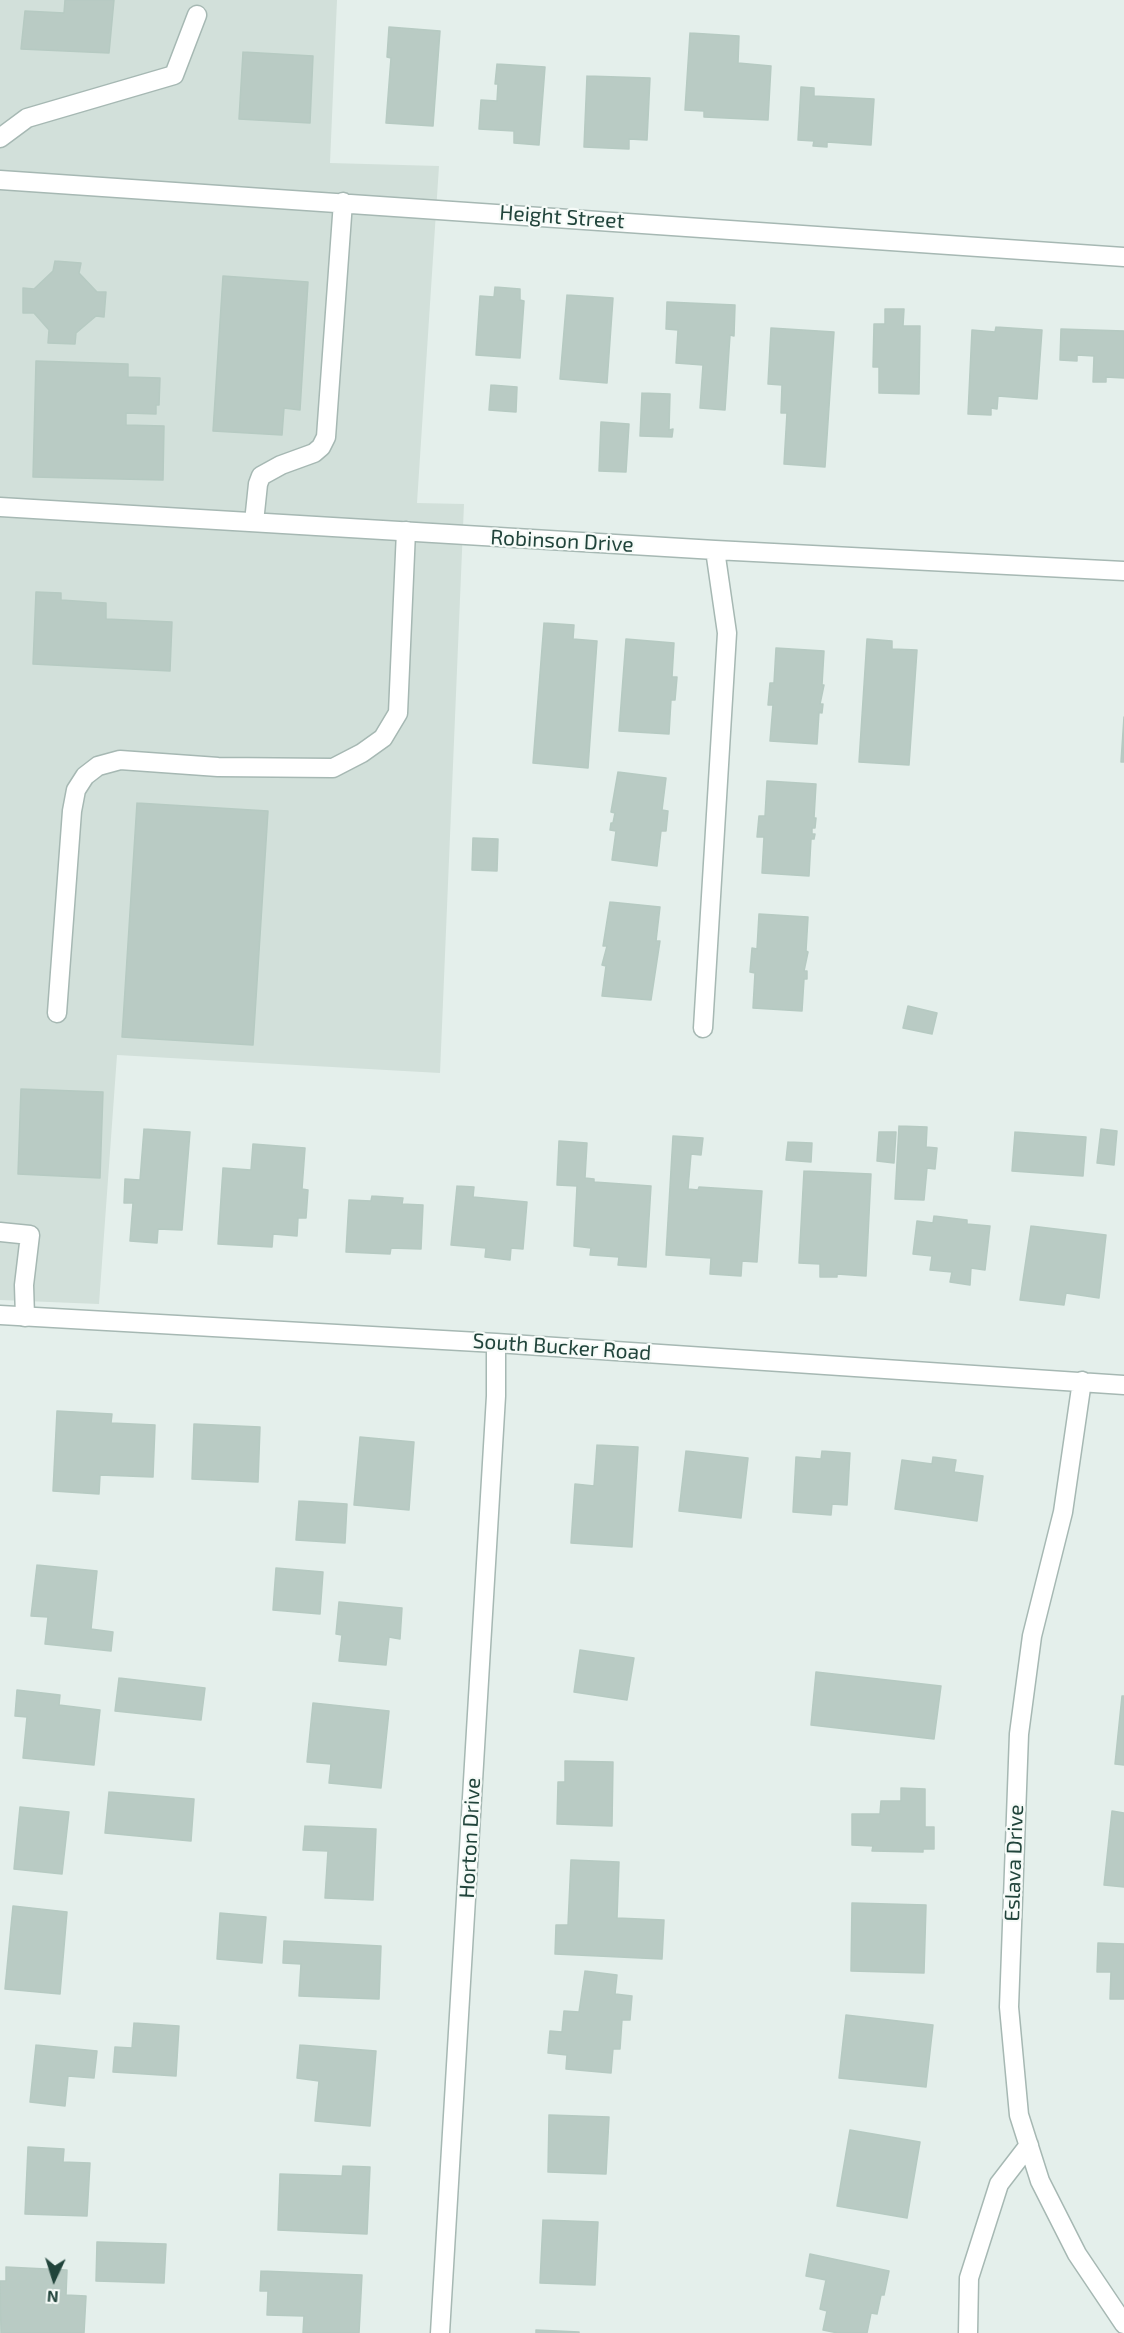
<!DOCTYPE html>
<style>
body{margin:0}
#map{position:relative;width:1124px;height:2333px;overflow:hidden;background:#e4efeb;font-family:"Exo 2",sans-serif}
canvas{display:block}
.north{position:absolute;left:24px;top:2249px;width:60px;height:60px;-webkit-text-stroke:4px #f6fbf8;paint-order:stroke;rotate:184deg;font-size:16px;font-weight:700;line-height:24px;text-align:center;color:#21443b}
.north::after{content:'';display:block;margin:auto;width:21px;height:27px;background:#21443b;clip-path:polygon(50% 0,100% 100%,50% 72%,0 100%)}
</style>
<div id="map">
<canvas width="1124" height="2333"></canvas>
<div class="north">N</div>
</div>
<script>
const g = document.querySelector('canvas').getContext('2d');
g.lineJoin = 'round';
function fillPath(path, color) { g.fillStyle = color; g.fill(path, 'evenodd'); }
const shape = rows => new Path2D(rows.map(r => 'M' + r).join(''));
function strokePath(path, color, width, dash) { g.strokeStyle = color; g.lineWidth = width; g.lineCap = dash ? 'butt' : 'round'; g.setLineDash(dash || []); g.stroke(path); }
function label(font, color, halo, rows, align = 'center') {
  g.font = font + ' "Exo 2",sans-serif'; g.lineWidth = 4.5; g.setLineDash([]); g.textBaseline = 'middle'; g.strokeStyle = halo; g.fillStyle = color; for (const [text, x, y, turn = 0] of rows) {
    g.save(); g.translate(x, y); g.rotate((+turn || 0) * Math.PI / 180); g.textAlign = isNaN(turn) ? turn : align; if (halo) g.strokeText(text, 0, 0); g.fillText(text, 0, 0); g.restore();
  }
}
fillPath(shape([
 [0,0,337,0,330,163,439,166,417,503,464,504,440,1073,117,1055,99,1304,0,1300]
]), '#d2e0da');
const building = shape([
 [65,0,114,0,109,53,21,49,25,11,64,13,65,0],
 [389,27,440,31,433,126,386,123,391,58,387,57,389,27],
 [690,33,739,36,738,63,771,66,768,120,704,117,704,111,685,110,690,33],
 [243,52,313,56,310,123,239,119,243,52],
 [497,64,545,67,539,145,514,143,514,131,479,129,481,100,497,101,498,84,495,84,497,64],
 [587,76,650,78,647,140,629,139,629,149,584,147,587,76],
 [801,87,814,88,814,96,874,99,871,145,827,142,827,147,813,146,814,141,798,140,801,87],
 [55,261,81,263,79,273,97,292,106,292,104,317,96,316,76,333,75,344,48,343,49,330,34,313,23,313,23,288,34,289,53,271,55,261],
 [223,276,308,282,300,410,284,408,282,435,213,431,223,276],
 [495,287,520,289,520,300,524,301,520,358,476,355,480,296,494,297,495,287],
 [567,295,613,298,607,383,560,379,567,295],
 [667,302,735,305,734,336,730,335,725,410,700,408,703,365,676,363,678,330,666,329,667,302],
 [885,309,904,309,903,326,920,326,919,394,879,393,879,367,873,367,874,324,885,324,885,309],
 [996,327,1042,330,1037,399,998,396,997,409,991,408,991,415,968,414,972,330,995,332,996,327],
 [771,328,834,332,825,467,784,464,787,413,781,413,782,385,768,384,771,328],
 [1061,329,1124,331,1124,378,1106,377,1106,382,1093,382,1094,356,1077,355,1077,361,1060,360,1061,329],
 [36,361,128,364,128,377,160,378,159,405,156,405,156,414,126,413,126,425,164,426,163,480,33,477,36,361],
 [491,385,517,387,516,412,489,410,491,385],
 [642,393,670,394,669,430,673,429,672,437,640,436,642,393],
 [601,422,629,424,626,472,599,471,601,422],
 [36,592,61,593,61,600,106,603,106,619,172,622,170,671,33,664,36,592],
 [544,623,574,625,573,639,597,641,588,768,533,763,544,623],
 [626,639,674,643,672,677,677,677,675,700,671,700,669,734,619,731,626,639],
 [867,639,892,641,892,649,917,650,909,765,859,762,867,639],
 [776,648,824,651,822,685,824,685,820,704,823,704,822,713,819,712,817,744,770,741,773,705,768,705,770,683,774,683,776,648],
 [1124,717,1124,762,1121,762,1124,717],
 [618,772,666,778,662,810,668,811,666,831,661,831,657,866,612,860,616,831,610,830,611,823,613,823,615,813,611,812,618,772],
 [767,781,816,784,814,818,816,818,815,828,812,828,812,834,815,834,814,839,811,839,809,876,762,873,764,837,757,837,759,816,765,816,767,781],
 [137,803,268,811,253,1045,122,1037,137,803],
 [473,838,498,839,497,871,472,870,473,838],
 [610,902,660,907,656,941,660,941,651,1000,602,996,606,966,602,965,607,946,603,946,610,902],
 [759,914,808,917,806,951,808,952,804,971,807,971,807,979,804,979,802,1011,753,1008,755,973,750,972,752,948,757,949,759,914],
 [908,1006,937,1013,932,1034,903,1028,908,1006],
 [21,1089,103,1092,100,1178,18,1174,21,1089],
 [899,1126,927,1127,926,1147,937,1148,935,1169,927,1168,924,1200,895,1199,899,1126],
 [144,1129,190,1132,182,1230,158,1229,157,1243,130,1241,133,1203,124,1203,125,1179,140,1180,144,1129],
 [1101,1129,1117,1131,1114,1165,1097,1163,1101,1129],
 [879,1132,896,1132,894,1163,877,1161,879,1132],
 [1015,1132,1086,1137,1083,1176,1012,1171,1015,1132],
 [673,1136,703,1138,701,1155,691,1154,688,1189,698,1190,699,1187,762,1191,757,1262,742,1261,741,1276,710,1274,711,1258,666,1255,673,1136],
 [559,1141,587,1143,585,1178,594,1179,594,1182,651,1186,646,1267,618,1265,619,1257,590,1255,591,1248,574,1246,577,1186,557,1185,559,1141],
 [788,1142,812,1143,811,1162,786,1160,788,1142],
 [253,1144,305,1148,302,1189,308,1190,306,1218,298,1218,297,1236,273,1234,272,1247,218,1244,223,1168,251,1170,253,1144],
 [804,1171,871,1174,866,1276,837,1274,837,1277,820,1277,820,1264,799,1263,804,1171],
 [457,1186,474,1187,473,1197,527,1202,523,1249,511,1248,510,1260,485,1257,486,1248,451,1245,457,1186],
 [372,1196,403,1198,402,1204,423,1205,421,1249,391,1248,390,1254,346,1252,349,1200,371,1201,372,1196],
 [934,1216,967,1220,967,1224,990,1226,985,1270,971,1268,970,1285,950,1282,952,1272,930,1270,932,1256,913,1254,917,1221,933,1223,934,1216],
 [1031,1226,1106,1235,1099,1298,1066,1293,1064,1305,1020,1300,1031,1226],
 [57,1411,112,1414,111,1423,155,1425,153,1477,100,1475,99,1494,53,1491,57,1411],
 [194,1424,260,1427,258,1482,192,1479,194,1424],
 [360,1437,414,1442,409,1510,354,1505,360,1437],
 [597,1445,638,1447,632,1547,571,1543,575,1484,594,1486,597,1445],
 [686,1451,748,1458,741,1518,679,1511,686,1451],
 [822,1451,850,1453,847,1505,832,1504,831,1515,793,1512,796,1457,821,1459,822,1451],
 [933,1457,956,1460,954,1472,983,1476,977,1521,895,1509,902,1460,932,1464,933,1457],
 [299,1501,347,1504,345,1543,296,1540,299,1501],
 [37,1565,97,1571,91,1629,113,1632,111,1651,45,1644,48,1617,31,1616,37,1565],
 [276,1568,323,1572,320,1614,273,1610,276,1568],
 [339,1602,402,1608,400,1639,389,1637,386,1665,339,1661,342,1635,336,1634,339,1602],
 [580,1650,634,1658,627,1700,574,1692,580,1650],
 [816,1672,941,1686,934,1739,811,1725,816,1672],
 [119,1678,205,1688,201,1720,115,1711,119,1678],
 [17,1690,60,1695,59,1705,100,1710,94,1765,23,1758,27,1717,15,1716,17,1690],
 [1122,1696,1124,1696,1124,1765,1115,1764,1122,1696],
 [313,1703,389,1711,381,1788,329,1783,331,1764,307,1762,313,1703],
 [565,1761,613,1762,612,1826,557,1824,558,1782,565,1782,565,1761],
 [901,1788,925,1789,925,1827,934,1827,934,1849,923,1849,923,1852,872,1851,873,1846,852,1845,852,1814,880,1814,881,1801,901,1801,901,1788],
 [109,1792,194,1799,191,1841,105,1833,109,1792],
 [20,1807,69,1812,62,1874,14,1869,20,1807],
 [1112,1811,1124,1813,1124,1887,1104,1885,1112,1811],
 [305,1826,376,1829,373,1900,325,1898,328,1851,303,1850,305,1826],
 [571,1860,619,1862,617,1918,664,1920,662,1959,555,1954,556,1925,568,1925,571,1860],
 [852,1903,926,1905,924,1973,851,1971,852,1903],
 [13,1906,67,1912,60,1994,5,1989,13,1906],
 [220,1913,266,1917,262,1963,217,1959,220,1913],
 [284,1941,381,1946,379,1999,299,1996,301,1964,283,1963,284,1941],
 [1098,1943,1124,1944,1124,1999,1110,1999,1111,1972,1097,1972,1098,1943],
 [585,1971,617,1975,615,1994,632,1996,630,2020,622,2020,620,2049,613,2049,611,2073,566,2069,567,2055,548,2053,550,2031,562,2032,564,2011,579,2012,585,1971],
 [846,2015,933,2025,926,2087,839,2078,846,2015],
 [134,2023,179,2026,176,2076,113,2072,115,2047,132,2048,134,2023],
 [36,2045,97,2051,94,2078,68,2076,65,2106,30,2102,36,2045],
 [300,2045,376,2051,370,2126,315,2121,319,2081,297,2078,300,2045],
 [549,2115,609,2117,606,2174,548,2172,549,2115],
 [850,2130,920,2142,907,2218,837,2206,850,2130],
 [28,2147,64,2149,63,2162,90,2163,87,2216,25,2214,28,2147],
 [343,2166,370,2167,367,2234,278,2230,280,2174,342,2176,343,2166],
 [543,2220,598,2222,595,2285,540,2283,543,2220],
 [97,2242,166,2244,164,2283,96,2281,97,2242],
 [810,2254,889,2271,884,2295,881,2295,877,2314,871,2313,867,2333,838,2333,823,2330,827,2311,820,2309,826,2280,806,2276,810,2254],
 [6,2267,67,2270,66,2295,86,2296,84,2333,1,2333,0,2281,6,2281,6,2267],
 [261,2271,362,2275,359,2333,303,2333,304,2316,267,2315,268,2291,260,2291,261,2271],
 [536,2330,579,2332,579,2333,536,2333,536,2330]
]);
fillPath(building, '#b9cbc4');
strokePath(building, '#b6cac2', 1.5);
const service = shape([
 [57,1013,72,811,76,790,85,776,98,766,120,760,218,767,333,768,362,753,383,738,398,713,406,531],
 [0,1232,30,1235,24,1285,25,1317]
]);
const minor = shape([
 [0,138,27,118,174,75,197,15],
 [0,180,1124,257],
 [0,507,715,550,1124,571],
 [254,522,258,484,261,476,281,465,314,453,321,447,326,437,343,202],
 [703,1028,727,633,715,550],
 [0,1315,496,1343,1124,1385],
 [1082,1381,1063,1512,1032,1636,1019,1734,1009,2007,1019,2115,1040,2181,1077,2254,1124,2324],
 [440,2333,496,1396,496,1343],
 [968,2333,969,2278,999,2184,1029,2145]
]);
strokePath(service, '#a6b8b3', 21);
strokePath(minor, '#a6b8b3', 21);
strokePath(service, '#fff', 18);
strokePath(minor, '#fff', 18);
label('21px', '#21443b', '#f6fbf8', [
 ["Height Street",562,217,4],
 ["Robinson Drive",562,541,3],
 ["South Bucker Road",562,1347,4],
 ["Horton Drive",470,1838,-87],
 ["Eslava Drive",1014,1863,-88]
]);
</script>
